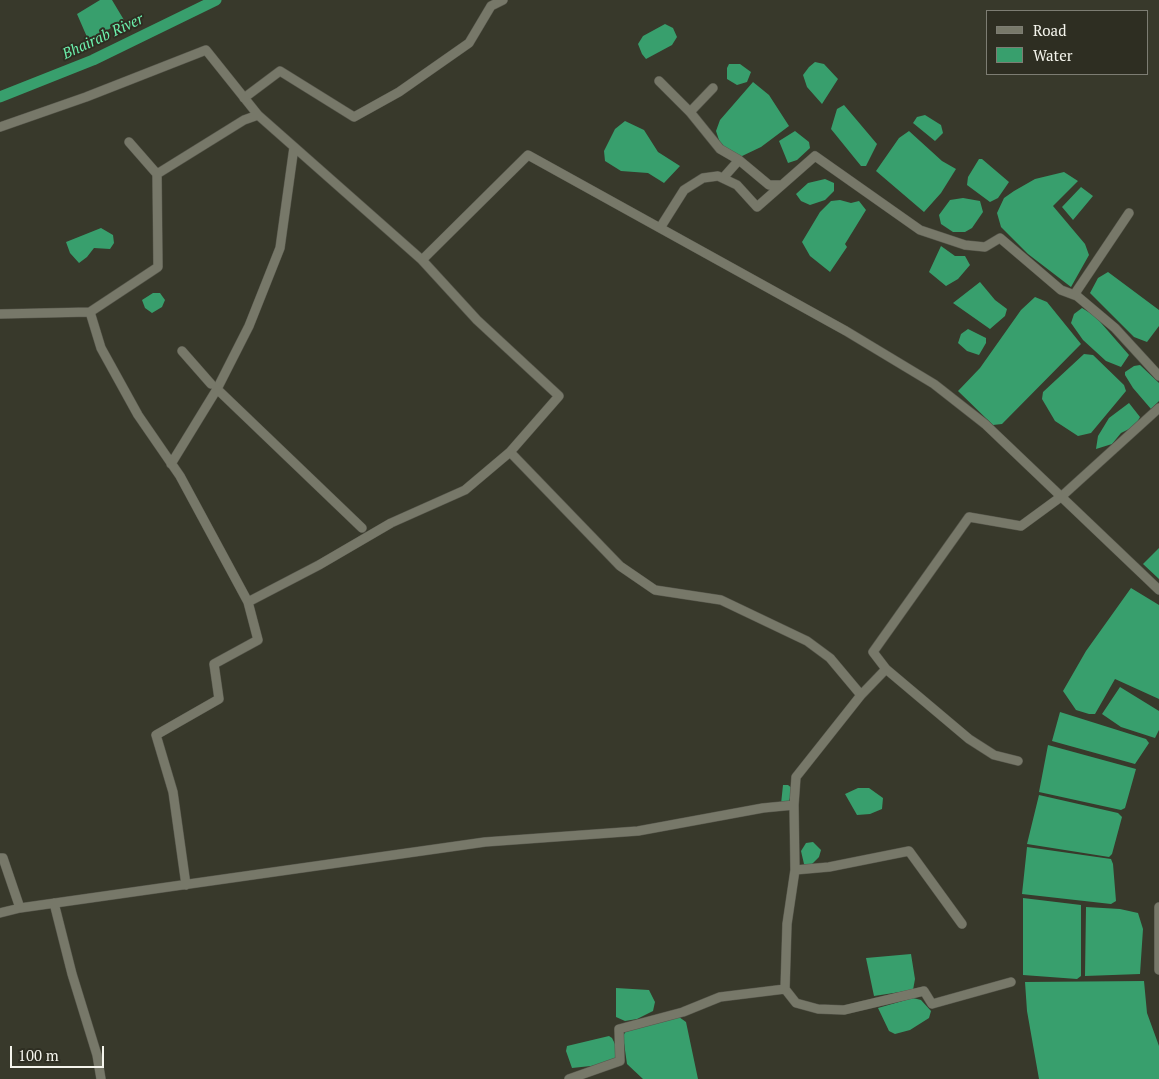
<!DOCTYPE html>
<style>
body{margin:0}
#map{position:relative;width:1159px;height:1079px;overflow:hidden;background:#38392b;font-family:"PT Serif",serif}
canvas{display:block}
.legend{position:absolute;left:986px;top:10px;width:162px;height:65px;box-sizing:border-box;background:#2e2e22;border:1px solid #7d7d73;margin:0;padding:6px 9px;list-style:none;font-size:15px;color:#f4f4ec}
.legend li{display:flex;align-items:center;gap:10px;height:25px}
.legend b{width:25px;border:1px solid #7d7d73}
.scale{position:absolute;left:10px;top:1046px;width:94px;height:22px;box-sizing:border-box;border:2px solid #f4f4ec;border-top:0;padding-left:6px;font-size:15px;line-height:18px;white-space:nowrap;color:#f4f4ec;-webkit-text-stroke:4px #2e2e22;paint-order:stroke}
</style>
<div id="map">
<canvas width="1159" height="1079"></canvas>
<ul class="legend">
<li><b style="height:6px;background:#777869"></b>Road</li>
<li><b style="height:14px;background:#389f6d"></b>Water</li>
</ul>
<div class="scale">100 m</div>
</div>
<script>
const g = document.querySelector('canvas').getContext('2d');
g.lineJoin = 'round';
function fillPath(path, color) { g.fillStyle = color; g.fill(path, 'evenodd'); }
const shape = rows => new Path2D(rows.map(r => 'M' + r).join(''));
function strokePath(path, color, width, dash) { g.strokeStyle = color; g.lineWidth = width; g.lineCap = dash ? 'butt' : 'round'; g.setLineDash(dash || []); g.stroke(path); }
function label(font, color, halo, rows, align = 'center') {
  g.font = font + ' "PT Serif",serif'; g.lineWidth = 4; g.setLineDash([]); g.textBaseline = 'middle'; g.strokeStyle = halo; g.fillStyle = color; for (const [text, x, y, turn = 0] of rows) {
    g.save(); g.translate(x, y); g.rotate((+turn || 0) * Math.PI / 180); g.textAlign = isNaN(turn) ? turn : align; if (halo) g.strokeText(text, 0, 0); g.fillText(text, 0, 0); g.restore();
  }
}
fillPath(shape([
 [100,0,112,0,124,20,91,40,87,37,77,14],
 [665,24,673,28,677,37,672,45,646,59,642,54,638,44,643,36],
 [815,62,824,64,838,79,822,104,807,87,803,75,809,67],
 [729,64,740,64,751,72,747,82,737,85,727,79,727,68],
 [753,82,769,95,789,126,761,147,740,157,722,149,716,131,720,120],
 [844,105,877,144,866,166,861,166,831,129,837,109],
 [925,115,941,125,943,133,935,141,913,123,917,117],
 [625,121,644,130,658,152,680,166,664,183,648,173,621,171,605,161,604,151,615,129],
 [795,131,809,142,810,148,797,160,788,163,779,141],
 [909,131,942,161,956,169,941,193,924,212,876,171,899,138],
 [979,159,982,159,1009,182,998,198,990,202,967,185,968,177],
 [1064,172,1078,181,1053,206,1085,244,1089,255,1071,287,1028,254,1001,227,997,213,1004,198,1014,191,1035,179],
 [825,179,834,183,834,191,825,200,810,205,801,201,796,194,808,183],
 [1081,187,1093,196,1073,220,1062,207],
 [963,198,980,201,983,212,972,228,965,232,953,232,941,224,939,215,950,200],
 [840,200,851,203,859,201,866,210,845,244,847,247,830,272,810,256,802,242,820,212,831,201],
 [101,228,113,235,114,243,110,249,94,248,87,257,79,263,70,253,66,242],
 [941,246,955,256,965,256,970,265,958,279,946,286,929,272],
 [1108,272,1159,310,1159,326,1147,342,1134,337,1090,293,1098,278],
 [980,282,995,300,1007,309,1005,316,990,329,953,303],
 [153,293,160,293,165,300,162,307,152,313,145,308,142,300],
 [1035,297,1047,302,1081,344,1002,424,993,425,958,391,980,368,1021,310],
 [1082,308,1095,316,1129,355,1121,367,1106,361,1083,340,1071,323,1074,314],
 [968,329,986,338,986,343,979,355,967,351,958,343,961,334],
 [1084,354,1093,355,1124,385,1126,391,1091,433,1078,436,1055,421,1042,399,1043,392],
 [1140,365,1159,383,1159,401,1151,409,1133,388,1125,375,1125,372,1134,366],
 [1129,403,1140,417,1135,426,1121,433,1112,444,1096,449,1098,436,1109,418],
 [1159,548,1159,579,1143,564],
 [1131,588,1159,605,1159,699,1115,679,1095,714,1089,714,1076,710,1063,691,1086,651],
 [1120,687,1159,711,1159,730,1155,738,1121,727,1102,714],
 [1060,712,1146,739,1149,743,1135,764,1052,741],
 [1048,745,1136,769,1125,808,1121,810,1039,792],
 [783,785,788,785,793,789,788,804,781,804],
 [858,788,869,788,883,798,882,809,870,814,857,815,845,794],
 [1039,795,1118,813,1122,817,1112,854,1109,857,1027,844],
 [813,842,821,850,819,857,812,864,804,864,801,851,806,843],
 [1027,847,1111,859,1113,864,1116,901,1111,904,1022,894],
 [1023,898,1081,905,1081,976,1077,979,1023,975],
 [1086,907,1120,909,1138,913,1143,929,1140,974,1085,976],
 [911,954,915,979,913,990,874,996,866,958],
 [1144,981,1147,1013,1159,1046,1159,1079,1039,1079,1027,1011,1025,982],
 [616,988,649,990,655,1002,653,1011,637,1019,625,1021,616,1017],
 [913,998,921,1000,931,1011,929,1018,910,1030,895,1034,889,1031,878,1008],
 [679,1017,686,1022,698,1079,643,1079,627,1064,623,1036,626,1031],
 [609,1036,612,1038,618,1050,615,1060,600,1065,572,1068,566,1051,567,1046]
]), '#389f6d');
strokePath(shape([
 [0,97,93,60,216,0]
]), '#389f6d', 11);
const minor = shape([
 [659,81,690,112,720,149,739,160,769,185,781,185],
 [244,98,280,71,354,117,399,92,469,43,491,6,503,0],
 [690,112,713,88],
 [0,127,86,97,206,50,258,115,422,260,477,320,559,396,510,452,465,490,391,523,319,565,248,602],
 [129,142,157,174],
 [723,178,739,160],
 [1129,213,1076,292,1077,296,1115,328,1159,376],
 [660,228,684,190,703,178,718,176,737,185,757,207,815,156,920,230,965,245,985,247,1000,238,1061,290,1077,296],
 [422,260,528,155,846,331,934,384,985,424,1159,590],
 [0,314,90,312],
 [182,351,211,384],
 [217,389,249,326,280,248,294,147],
 [510,452,620,566,655,590,721,600,807,641,830,658,861,695],
 [171,464,217,389,362,528],
 [886,669,969,739,994,755,1018,761],
 [0,858,3,858,20,908],
 [795,870,829,867,909,851,962,924],
 [186,885,173,792,156,735,219,699,214,664,258,640,248,602,180,476,138,415,101,348,90,312,158,267,157,174,244,120,258,115],
 [54,903,72,974,97,1055,101,1079],
 [1159,907,1159,970],
 [0,913,20,908,485,842,638,831,763,808,794,805],
 [785,989,796,1003,818,1009,844,1010,924,991,932,1004,1011,982],
 [569,1079,620,1061,619,1029,683,1012,720,997,785,989,787,924,795,870,794,805,796,777,861,695,886,669,873,652,969,517,1021,526,1062,496,1159,408]
]);
strokePath(minor, '#57574c', 10);
strokePath(minor, '#777869', 9);
label('italic 15px', '#6df2ae', '#2e2e22', [
 ["Bhairab River",103,37,-25]
]);
</script>
